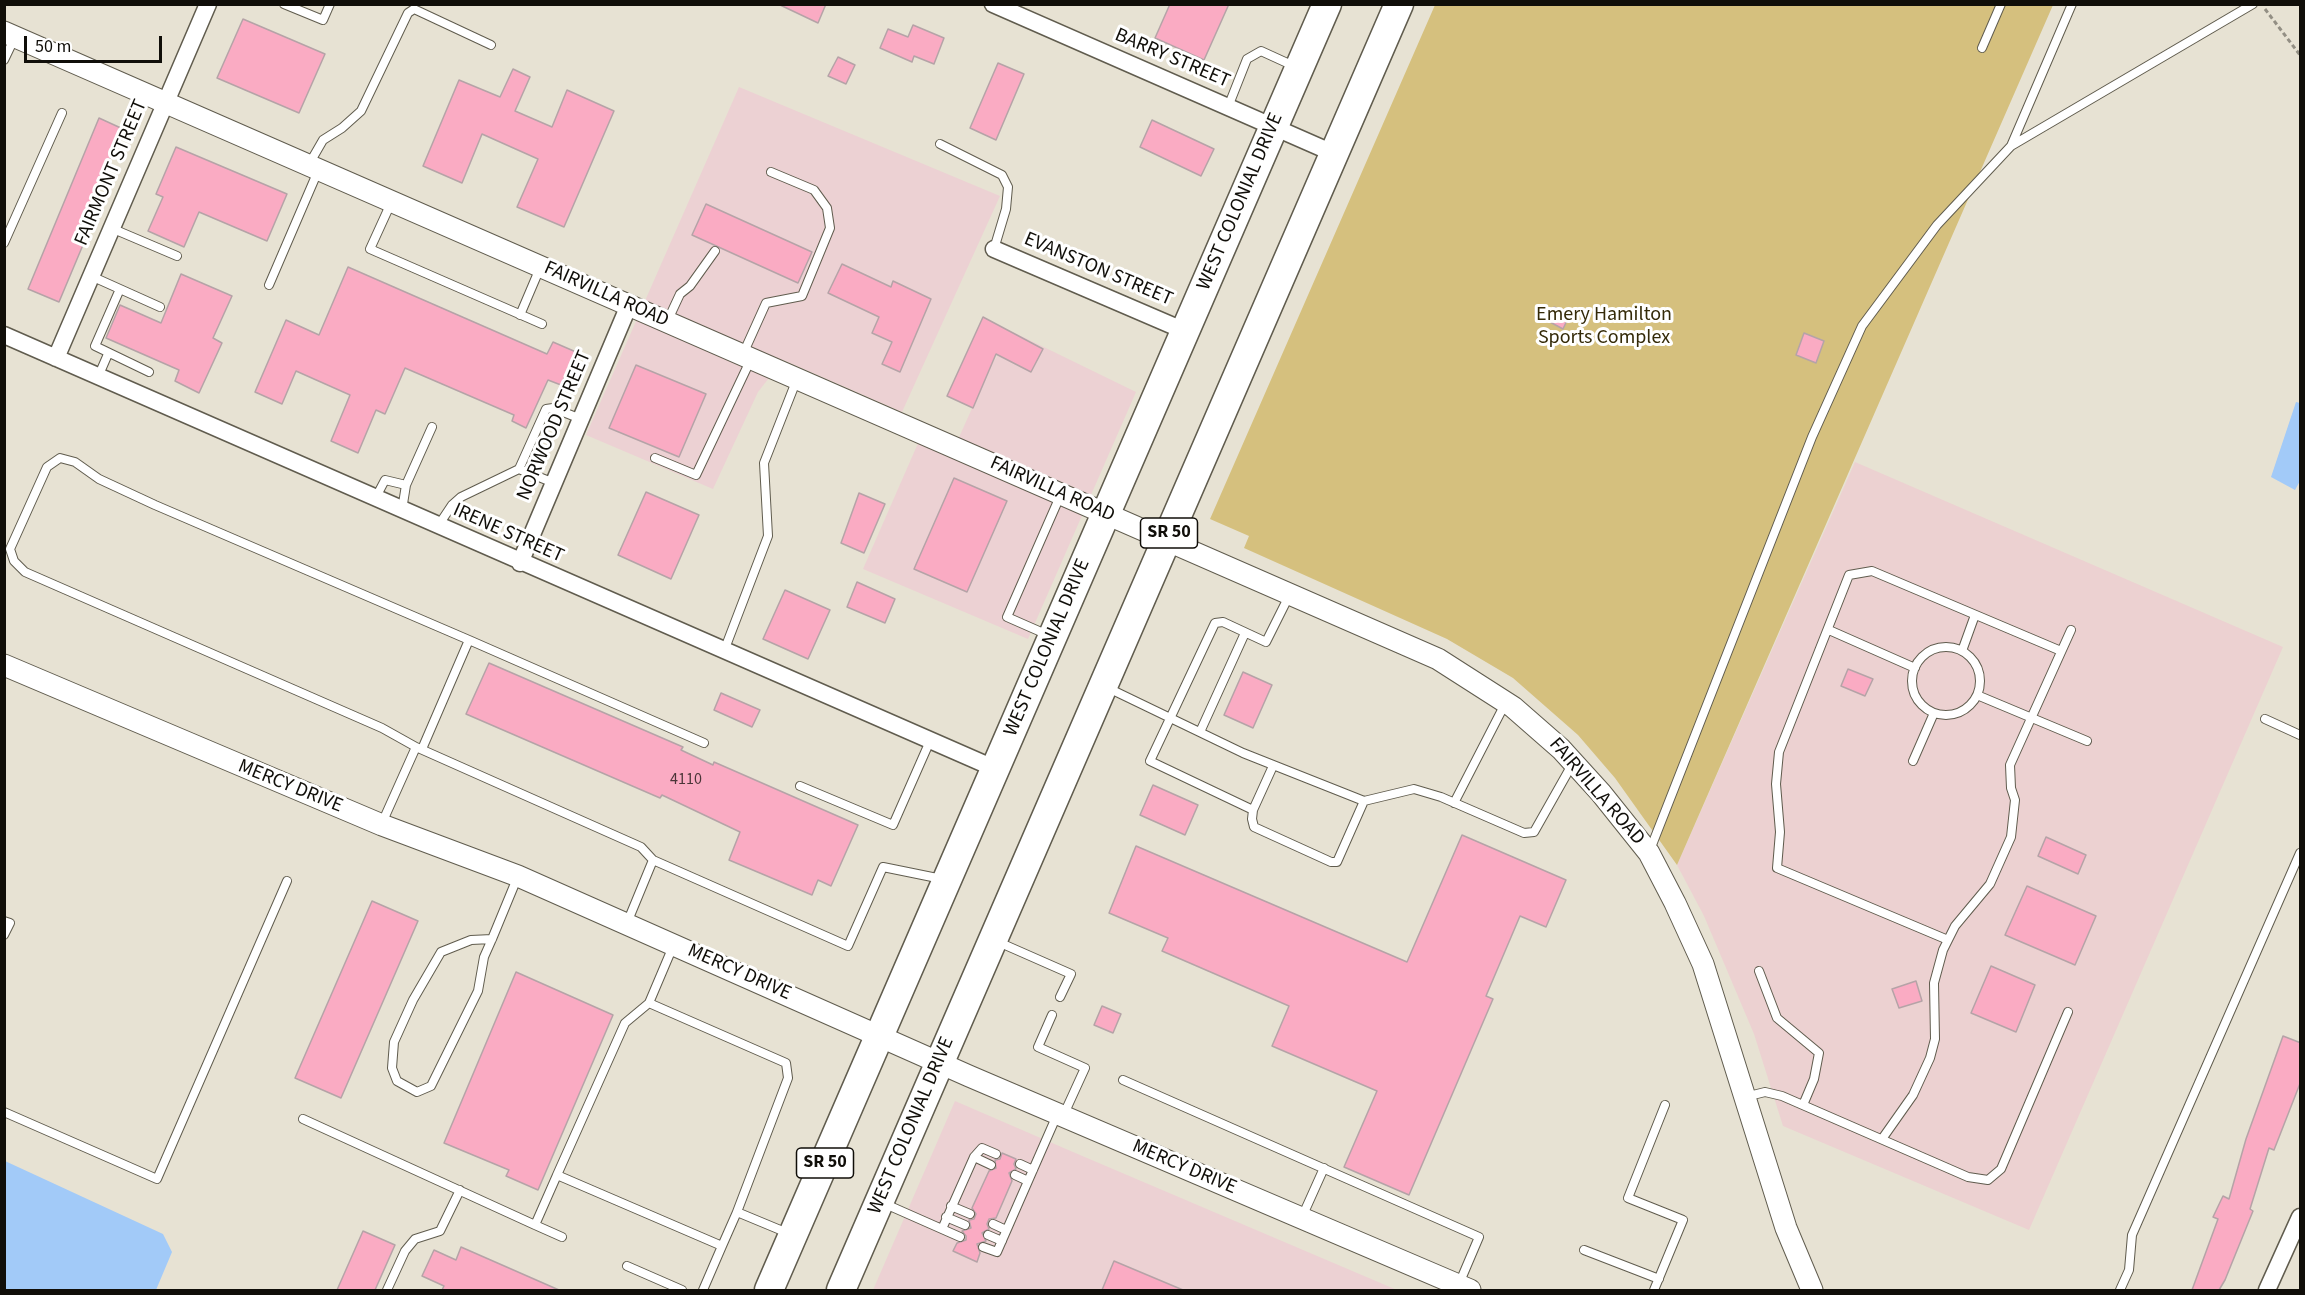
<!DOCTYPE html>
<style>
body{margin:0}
#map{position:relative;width:2305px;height:1295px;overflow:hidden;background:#e7e2d3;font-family:"Source Sans 3",sans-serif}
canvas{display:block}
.frame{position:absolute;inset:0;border:6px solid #100e09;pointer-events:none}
.scale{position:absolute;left:24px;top:36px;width:138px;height:27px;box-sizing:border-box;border:3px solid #100e09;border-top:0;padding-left:8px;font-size:18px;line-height:21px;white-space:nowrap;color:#100e09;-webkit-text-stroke:4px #fff;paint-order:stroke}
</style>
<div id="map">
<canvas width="2305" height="1295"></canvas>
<div class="frame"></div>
<div class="scale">50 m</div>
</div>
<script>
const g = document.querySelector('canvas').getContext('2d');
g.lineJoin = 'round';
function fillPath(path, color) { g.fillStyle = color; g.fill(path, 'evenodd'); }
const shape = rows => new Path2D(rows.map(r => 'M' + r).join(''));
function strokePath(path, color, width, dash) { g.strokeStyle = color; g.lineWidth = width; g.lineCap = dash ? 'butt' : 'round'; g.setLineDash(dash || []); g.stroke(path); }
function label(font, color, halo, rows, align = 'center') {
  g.font = font + ' "Source Sans 3",sans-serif'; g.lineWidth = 6; g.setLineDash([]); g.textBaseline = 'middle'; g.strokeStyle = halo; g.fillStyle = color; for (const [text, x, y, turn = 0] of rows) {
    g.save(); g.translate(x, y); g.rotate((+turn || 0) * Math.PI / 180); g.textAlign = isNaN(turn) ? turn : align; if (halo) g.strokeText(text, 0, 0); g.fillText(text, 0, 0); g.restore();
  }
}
fillPath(shape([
 [739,87,1000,196,902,412,783,360,758,392,713,489,586,435],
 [1013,332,1136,392,1028,639,863,569,919,441,951,455,992,364],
 [955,1101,1073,1152,1397,1290,873,1290]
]), '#ecd1d3');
fillPath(shape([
 [1855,462,2283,647,2029,1230,1783,1126,1754,1034,1704,916,1677,865]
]), '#ecd1d1');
fillPath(shape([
 [1435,5,2053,5,1677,865,1615,778,1578,735,1513,678,1447,639,1244,548,1249,536,1210,519]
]), '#d5c07e');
fillPath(shape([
 [2296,402,2300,403,2300,481,2295,490,2271,477],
 [5,1161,163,1234,172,1252,156,1290,5,1290]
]), '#a2caf8');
const building = shape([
 [778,4,826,4,818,23,778,4],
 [1170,4,1229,4,1204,60,1155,38,1170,4],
 [243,19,325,54,299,113,217,78,243,19],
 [913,25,944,38,934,64,914,56,912,62,880,48,888,29,908,37,913,25],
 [838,57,855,65,846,84,828,76,838,57],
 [998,63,1024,74,996,140,970,128,998,63],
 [513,69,530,77,515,111,552,127,567,90,614,111,564,227,517,207,538,159,482,134,462,183,423,166,459,80,500,97,513,69],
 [99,118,123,129,79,229,88,233,59,302,28,289,99,118],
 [1152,120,1214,149,1201,176,1140,147,1152,120],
 [176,147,287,194,267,241,199,212,184,247,148,231,163,197,156,194,176,147],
 [706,204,812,252,798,283,692,235,706,204],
 [842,264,891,287,893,281,931,299,900,372,882,364,892,342,872,333,879,317,828,293,842,264],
 [348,267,547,354,553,342,576,352,561,385,548,380,526,428,512,421,514,415,405,368,385,414,376,410,358,453,331,441,350,395,296,371,282,404,255,392,286,320,319,335,348,267],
 [181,274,232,296,213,338,222,343,199,393,175,381,179,370,106,338,120,305,161,323,181,274],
 [1554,307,1570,314,1563,329,1548,321,1554,307],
 [983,317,1043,349,1031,372,996,354,973,408,947,396,983,317],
 [1804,333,1824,341,1816,363,1796,355,1804,333],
 [636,365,706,394,679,457,609,428,636,365],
 [954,478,1007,501,967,592,914,569,954,478],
 [646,492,699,515,671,579,618,555,646,492],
 [859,493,885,504,864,553,841,543,859,493],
 [857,582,895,599,885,623,847,607,857,582],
 [785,590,830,610,808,659,763,639,785,590],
 [489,663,683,747,681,750,713,765,714,762,858,825,831,886,818,880,812,895,729,860,740,832,662,795,660,798,466,714,489,663],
 [1848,669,1873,679,1865,696,1841,686,1848,669],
 [1243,672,1272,685,1253,728,1224,715,1243,672],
 [721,693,760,710,752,727,714,710,721,693],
 [1153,785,1198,805,1185,835,1140,815,1153,785],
 [1462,835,1566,880,1546,927,1520,916,1486,996,1493,999,1409,1195,1344,1167,1377,1091,1272,1046,1289,1006,1162,951,1168,938,1109,913,1136,846,1407,962,1462,835],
 [2046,837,2086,855,2078,874,2038,856,2046,837],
 [2027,886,2096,916,2075,965,2005,935,2027,886],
 [372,901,418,921,341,1098,295,1078,372,901],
 [1991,966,2035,985,2016,1032,1971,1013,1991,966],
 [516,972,613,1015,538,1190,506,1176,509,1170,444,1143,516,972],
 [1916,981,1922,1001,1899,1008,1892,989,1916,981],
 [1102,1006,1121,1014,1113,1033,1094,1025,1102,1006],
 [2283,1036,2301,1043,2301,1081,2274,1150,2269,1148,2250,1209,2253,1211,2225,1280,2219,1290,2192,1290,2218,1219,2213,1217,2223,1196,2229,1199,2246,1139,2283,1036],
 [1002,1153,1016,1159,1014,1164,1016,1169,1009,1173,1012,1181,996,1218,989,1219,987,1224,989,1229,982,1233,986,1241,977,1244,980,1253,977,1262,953,1251,957,1243,966,1240,966,1236,962,1231,971,1228,969,1220,974,1219,976,1214,972,1208,989,1171,996,1168,995,1160,1000,1159,1002,1153],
 [363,1231,395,1245,375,1290,337,1290,363,1231],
 [461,1247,559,1290,442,1290,444,1286,422,1276,434,1250,456,1260,461,1247],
 [1114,1261,1183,1290,1102,1290,1114,1261]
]);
fillPath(building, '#faabc3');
strokePath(building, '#b5a3a7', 1.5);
const service = shape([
 [284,4,323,20,330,4],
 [1982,48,2001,4],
 [4,60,15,37],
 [1228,107,1247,59,1261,51,1296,67],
 [940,144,1002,175,1008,187,1006,209,994,249],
 [2011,146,2072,4],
 [308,166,323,140,342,128,361,111,408,13,414,9,491,45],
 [391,203,370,249,542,324],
 [111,228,177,256],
 [4,243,62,113],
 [91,276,160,307],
 [269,285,318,171],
 [120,289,95,346,149,372],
 [520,315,540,268],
 [667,322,680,294,690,286,715,251],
 [743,354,766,303,802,296,830,228,827,208,814,190,771,172],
 [98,377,108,354],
 [655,458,696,475,751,359],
 [554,483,519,469,546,409,553,408,581,419],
 [375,499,385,480,406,485],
 [402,510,406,485,432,427],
 [438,526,452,505,461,497,519,469],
 [1829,630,1915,668],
 [1048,635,1007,617,1061,494],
 [469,640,155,505,99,479,75,462,60,458,47,467,10,549,14,561,25,572,382,728,416,747,641,847,653,860],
 '1912 681a34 34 0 1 1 68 0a34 34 0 1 1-68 0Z',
 [724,651,768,536,764,463,797,379],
 [1962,651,1975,615],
 [1106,687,1243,753,1364,801,1414,789,1441,797,1524,833,1534,832,1573,763],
 [1977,695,2087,741],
 [2265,719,2300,735],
 [1200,732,1245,633],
 [422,749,469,640,704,743],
 [1913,761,1934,713],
 [1273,766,1253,810,1150,761,1215,623,1223,622,1266,642,1290,594],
 [800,786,893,825,930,741],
 [1454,803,1506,702],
 [1253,810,1252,819,1254,827,1331,862,1337,862,1364,801],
 [382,823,416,747],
 [1650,850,1812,437,1862,326,1937,225,2011,146,2253,4],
 [4,921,10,923,4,935],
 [627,923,653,860,848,946,883,867,942,879],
 [492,939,471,940,441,952,413,1000,394,1042,392,1068,397,1081,417,1092,431,1086,478,991,484,957,492,939,518,876],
 [1948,940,1777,868,1780,832,1776,784,1779,752,1849,575,1872,571,2061,651],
 [996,941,1071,974,1060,997],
 [674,944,649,1003,625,1023,557,1175,722,1246,703,1290],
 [1759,971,1777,1018,1819,1053,1814,1079,1803,1105],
 [649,1003,786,1063,788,1078,737,1212,790,1234],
 [1052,1015,1038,1047,1085,1068,1064,1114],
 [1123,1080,1479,1237,1459,1284],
 [1745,1097,1765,1092,1782,1096,1968,1177,1988,1180,2001,1169,2068,1012],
 [4,1112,157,1179,287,881],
 [303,1119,535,1225,557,1175],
 [1882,1139,1913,1095,1930,1058,1935,1039,1934,983,1943,950,1955,926,1990,884,2011,837,2015,800,2011,788,2010,765,2071,630],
 [974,1157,991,1165],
 [1020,1164,1033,1170],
 [1015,1175,1028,1181],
 [883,1203,960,1237],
 [951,1206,970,1214],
 [946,1217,965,1225],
 [1302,1217,1324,1168],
 [993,1224,1006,1230],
 [535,1225,562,1237],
 [942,1229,974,1157,982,1148,996,1154],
 [988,1235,1002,1241],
 [722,1246,737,1212],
 [983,1247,997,1252,1057,1115],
 [1584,1250,1659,1279],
 [627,1266,682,1290],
 [387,1290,405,1251,415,1239,440,1231,460,1190],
 [1654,1290,1683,1220,1628,1198,1665,1105],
 [2120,1290,2129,1270,2132,1235,2300,853]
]);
const minor = shape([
 [993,4,1333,153],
 [994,249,1185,331],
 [4,335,996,769],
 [56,358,208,4],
 [520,563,629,305],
 [2267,1290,2300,1217]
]);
const tertiary = shape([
 [4,32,1438,659,1513,707,1561,749,1601,793,1649,853,1675,903,1703,964,1786,1228,1812,1290],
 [4,665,382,825,518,876,969,1076,1470,1290]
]);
const trunk = shape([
 [769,1290,1327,4],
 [841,1290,1399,4]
]);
strokePath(service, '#605c4e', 10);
strokePath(minor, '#605c4e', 19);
strokePath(tertiary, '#605c4e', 23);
strokePath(trunk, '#605c4e', 31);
strokePath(shape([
 [2265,9,2300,55]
]), '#938f84', 3, [4.5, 3]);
strokePath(service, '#fff', 8);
strokePath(minor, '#fff', 16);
strokePath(tertiary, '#fff', 21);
strokePath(trunk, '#fff', 28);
label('16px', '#4a3538', null, [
 ["4110",686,780]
]);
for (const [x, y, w] of [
 [1169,533,57],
 [825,1163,57]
]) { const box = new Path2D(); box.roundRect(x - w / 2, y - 15, w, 30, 4.5); g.fillStyle = '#fff'; g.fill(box); strokePath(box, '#100e09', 1.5); }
label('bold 18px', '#100e09', null, [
 ["SR 50",1169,533],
 ["SR 50",825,1163]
]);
label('20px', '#100e09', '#fff', [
 ["BARRY STREET",1172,59,23],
 ["FAIRMONT STREET",112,173,-67],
 ["WEST COLONIAL DRIVE",1241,202,-67],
 ["EVANSTON STREET",1098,270,23],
 ["FAIRVILLA ROAD",606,295,24],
 ["NORWOOD STREET",555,426,-67],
 ["FAIRVILLA ROAD",1052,490,24],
 ["IRENE STREET",508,534,24],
 ["WEST COLONIAL DRIVE",1048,648,-67],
 ["MERCY DRIVE",290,787,22],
 ["FAIRVILLA ROAD",1596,792,49],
 ["MERCY DRIVE",739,973,24],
 ["WEST COLONIAL DRIVE",912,1126,-67],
 ["MERCY DRIVE",1184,1168,23]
]);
label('20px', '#342a08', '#fff', [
 ["Emery Hamilton",1604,316],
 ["Sports Complex",1604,339]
]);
</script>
